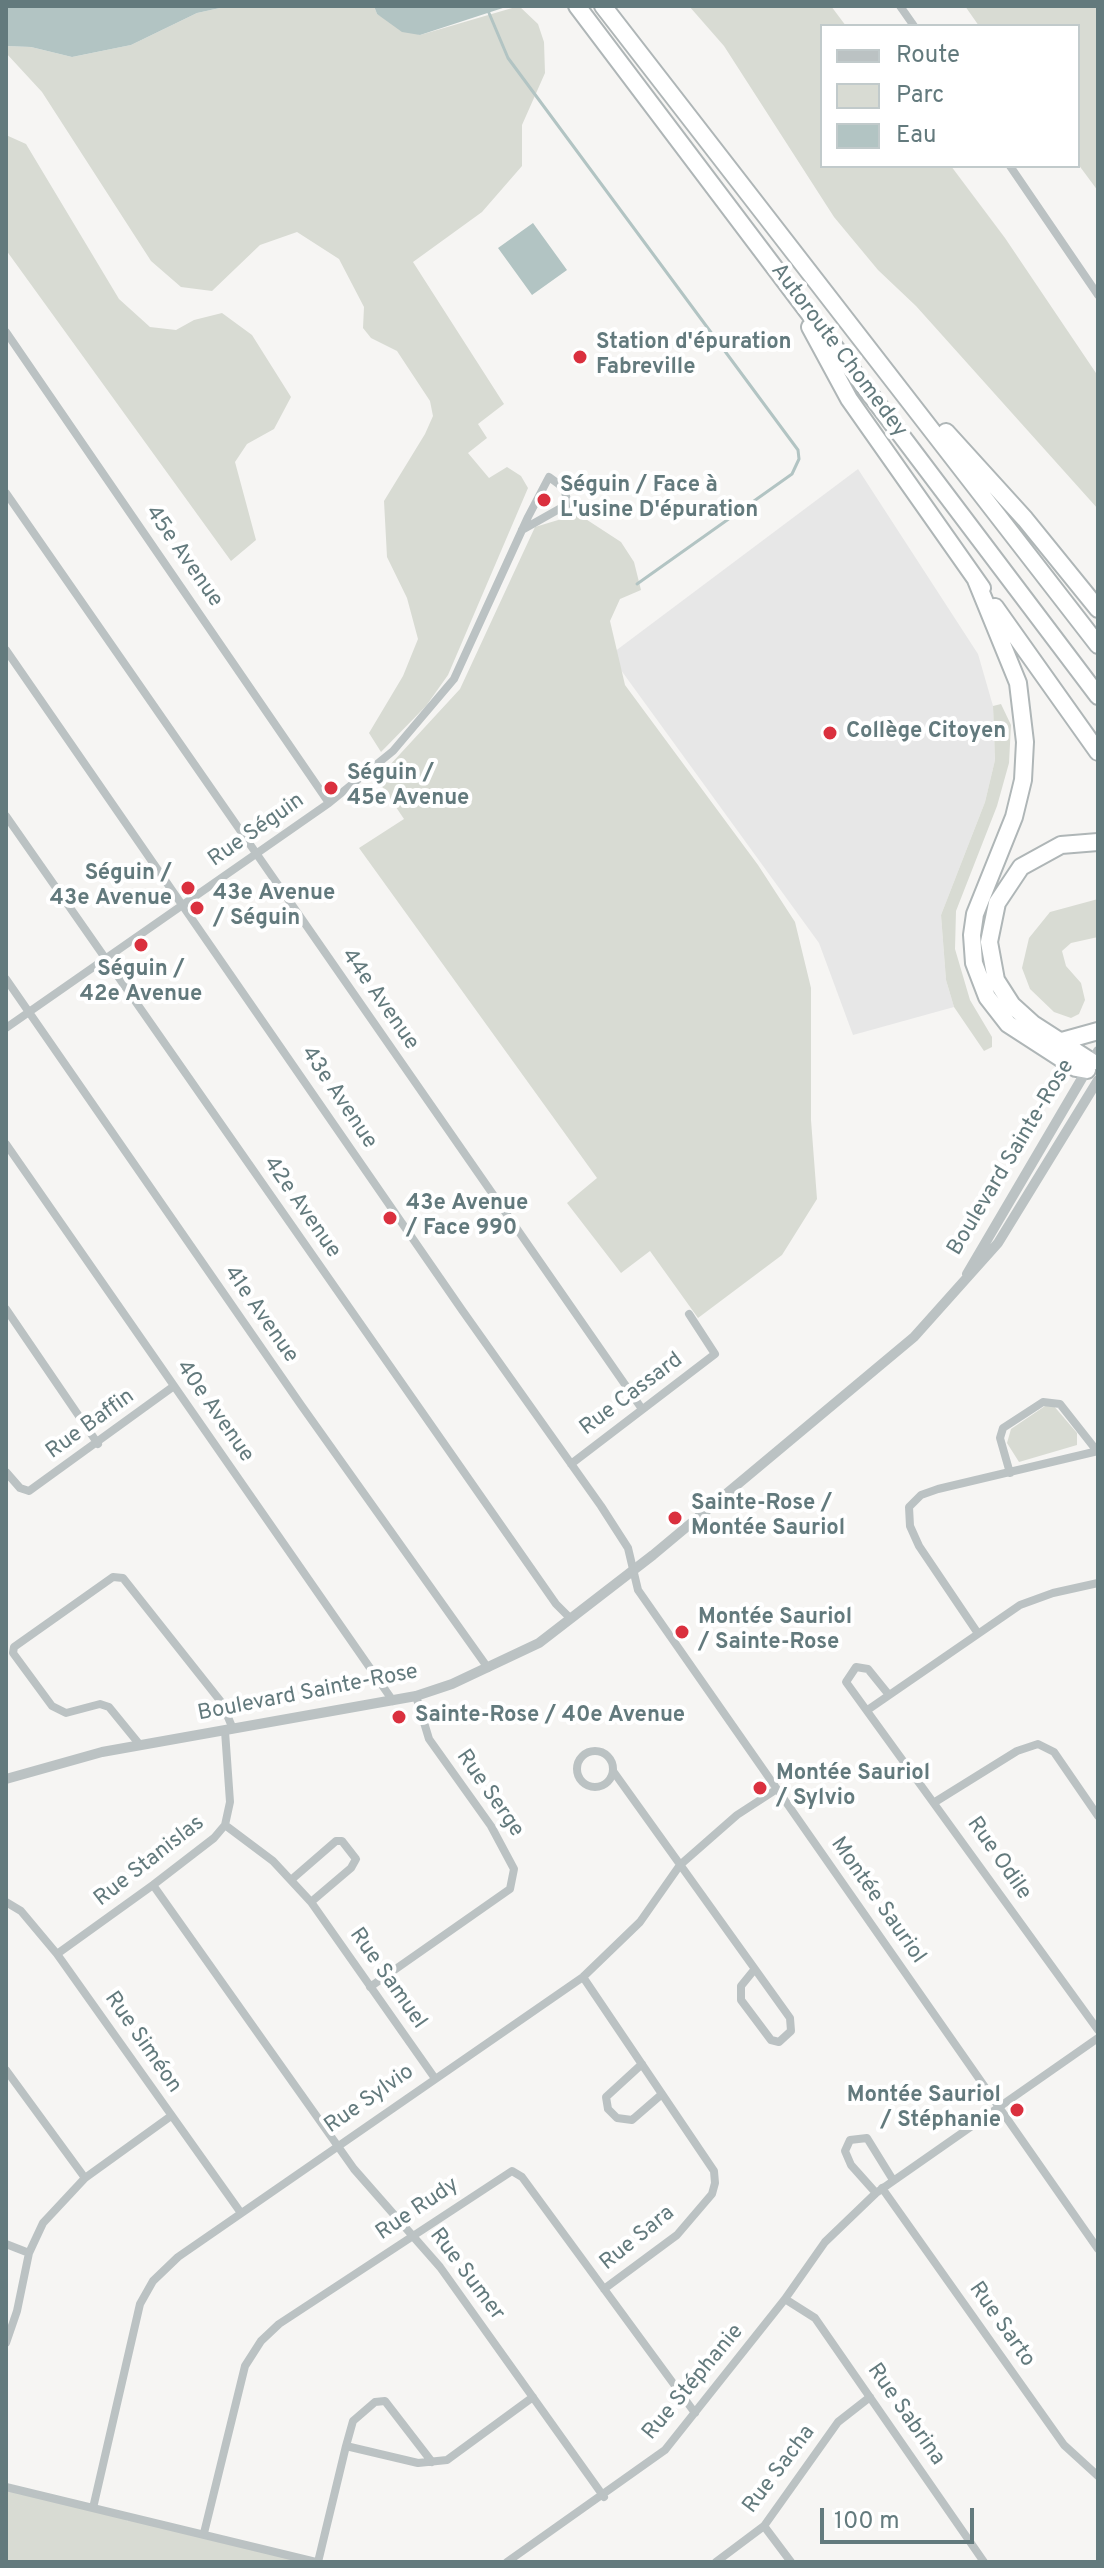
<!DOCTYPE html>
<meta charset="utf-8">
<style>
body{margin:0}
#map{position:relative;width:1104px;height:2568px;overflow:hidden;background:#f6f5f3;font-family:Overpass,sans-serif}
canvas{display:block}
.frame{position:absolute;inset:0;border:8px solid #637a7d;pointer-events:none}
.legend{position:absolute;left:820px;top:24px;width:260px;height:144px;box-sizing:border-box;background:#fff;border:2px solid #c1cacb;margin:0;padding:10px 14px;list-style:none;font-size:24px;color:#637a7d}
.legend li{display:flex;align-items:center;gap:16px;height:40px}
.legend b{width:40px;border:2px solid #c1cacb}
.scale{position:absolute;left:820px;top:2508px;width:154px;height:36px;box-sizing:border-box;border:4px solid #637a7d;border-top:0;padding-left:10px;font-size:24px;line-height:28px;white-space:nowrap;color:#637a7d;-webkit-text-stroke:6px #fff;paint-order:stroke}
</style>
<div id="map">
<canvas width="1104" height="2568"></canvas>
<div class="frame"></div>
<ul class="legend">
<li><b style="height:10px;background:#bbc2c3"></b>Route</li>
<li><b style="height:22px;background:#d8dbd3"></b>Parc</li>
<li><b style="height:22px;background:#b2c4c3"></b>Eau</li>
</ul>
<div class="scale">100 m</div>
</div>
<script>
const g = document.querySelector('canvas').getContext('2d');
g.lineJoin = 'round';
function fillPath(path, color) { g.fillStyle = color; g.fill(path, 'evenodd'); }
const shape = rows => new Path2D(rows.map(r => 'M' + r).join(''));
function strokePath(path, color, width, dash) { g.strokeStyle = color; g.lineWidth = width; g.lineCap = dash ? 'butt' : 'round'; g.setLineDash(dash || []); g.stroke(path); }
function label(font, color, halo, rows, align = 'center') {
  g.font = font + ' Overpass,sans-serif'; g.lineWidth = 8; g.setLineDash([]); g.textBaseline = 'middle'; g.strokeStyle = halo; g.fillStyle = color; for (const [text, x, y, turn = 0] of rows) {
    g.save(); g.translate(x, y); g.rotate((+turn || 0) * Math.PI / 180); g.textAlign = isNaN(turn) ? turn : align; if (halo) g.strokeText(text, 0, 0); g.fillText(text, 0, 0); g.restore();
  }
}
fillPath(shape([
 [858,469,978,654,993,706,995,760,985,802,941,915,946,980,954,1007,853,1035,819,943,610,655]
]), '#e7e7e7');
fillPath(shape([
 [229,6,374,6,377,14,420,35,519,6,538,24,544,42,545,73,522,125,522,166,482,212,413,262,504,404,478,424,487,438,468,453,489,478,507,467,521,476,528,488,448,675,426,706,381,752,369,733,403,676,418,639,407,598,387,557,384,501,425,434,433,416,430,401,397,351,371,338,363,328,364,307,339,259,297,232,260,245,212,291,181,287,151,261,42,92,6,53,6,46,31,47,72,57,131,45,197,13],
 [689,6,831,6,846,26,822,26,822,166,951,166,1005,238,1098,376,1098,509,916,306,878,270,834,217,724,46],
 [965,6,1098,6,1098,191,1078,164,1078,26,979,26],
 [6,135,26,144,119,299,150,327,176,330,194,320,222,313,252,335,291,397,274,429,247,444,235,462,256,540,231,561,6,250],
 [578,514,621,542,634,562,641,590,620,599,610,621,625,685,758,865,795,922,811,988,811,1120,817,1199,782,1255,698,1318,650,1251,621,1273,567,1203,597,1178,359,848,404,819,377,779,460,689,535,527],
 [1001,704,1011,725,1009,763,997,806,956,911,955,949,970,1000,992,1037,992,1047,984,1051,954,1007,946,980,941,915,985,802,995,760,993,706],
 [1098,899,1098,937,1071,943,1062,951,1066,966,1081,983,1085,1000,1079,1014,1071,1018,1054,1012,1030,989,1022,968,1029,938,1050,912],
 [1053,1405,1077,1433,1077,1445,1019,1462,1007,1443,1011,1429,1045,1406],
 [6,2487,126,2519,128,2522,125,2515,316,2562,6,2562]
]), '#d8dbd3');
fillPath(shape([
 [6,6,229,6,197,13,131,45,72,57,31,47,6,46],
 [374,6,509,6,420,35,402,32,377,14],
 [533,223,567,270,532,295,498,248]
]), '#b2c4c3');
strokePath(shape([
 [489,13,508,58,798,450,799,459,792,474,637,584]
]), '#b2c4c3', 3);
const motorway = shape([
 [577,6,1098,696],
 [603,6,1098,645],
 [810,327,849,399,982,588],
 [946,432,1025,519,1098,609],
 [976,580,1018,683,1025,742,1023,780,1014,817,975,914,972,935,974,963,987,997,1008,1024,1076,1068,1087,1070],
 [995,607,1098,752],
 [1062,1041,1098,1031],
 [1092,1062,1033,1024,1012,1005,996,980,989,942,997,903,1021,867,1061,845,1098,842]
]);
strokePath(motorway, '#afb6b7', 20);
strokePath(shape([
 [900,6,914,26],
 [1010,166,1098,295],
 [6,332,329,803],
 [6,493,642,1409],
 [6,650,462,1310,601,1506,628,1548,638,1590,1098,2249],
 [6,816,556,1604,570,1618],
 [6,979,301,1405,488,1668],
 [6,1028,329,803,393,751,454,679,528,517,549,477,564,488,568,504,522,530],
 [6,1144,393,1701],
 [6,1309,98,1444],
 [571,1464,715,1354,689,1314],
 [6,1472,20,1488,29,1491,174,1386],
 [1010,1473,1000,1438,1003,1428,1043,1402,1060,1404,1097,1451],
 [977,1632,919,1546,910,1526,909,1507,921,1495,938,1489,1098,1451],
 [889,1695,868,1669,856,1667,846,1682,1098,2030],
 [869,1709,1020,1605,1053,1593,1098,1583],
 [140,1745,109,1707,100,1704,66,1713,52,1706,13,1653,14,1647,113,1577,123,1578,222,1703,233,1729],
 '577 1769a18 18 0 1 1 36 0a18 18 0 1 1-36 0Z',
 [613,1771,790,2018,791,2031,779,2042,771,2040,741,2000,741,1986,754,1970],
 [935,1802,1017,1751,1038,1744,1054,1752,1098,1816],
 [225,1825,273,1861,311,1902,434,2077],
 [291,1880,336,1841,342,1841,356,1859,351,1868,311,1902],
 [153,1885,354,2169,440,2267,604,2497],
 [6,1902,21,1911,57,1954,241,2213],
 [57,1954,153,1885,214,1838,225,1825,230,1802,225,1731],
 [583,1977,714,2171,715,2183,712,2194,677,2235,604,2289],
 [370,1987,510,1889,514,1869,491,1826,429,1739,416,1696],
 [642,2064,606,2097,608,2109,617,2118,632,2120,662,2094],
 [6,2070,85,2178],
 [882,2188,1064,2445,1098,2476],
 [876,2193,851,2165,845,2151,850,2140,867,2138,893,2180],
 [6,2244,29,2253],
 [785,2299,815,2318,984,2562],
 [6,2343,17,2311,29,2253,43,2223,85,2178,171,2116],
 [346,2446,353,2421,375,2402,385,2401,432,2462],
 [6,2487,316,2562],
 [93,2508,140,2304,153,2281,178,2257,583,1977,640,1922,680,1865,737,1815,777,1789],
 [764,2526,791,2562],
 [204,2533,245,2366,261,2341,279,2324,512,2171,522,2177,695,2413],
 [318,2562,346,2446,418,2463,447,2460,533,2397],
 [507,2562,665,2450,785,2299,825,2242,876,2193,1098,2038],
 [716,2562,764,2526,838,2422,870,2397]
]), '#bbc2c3', 8);
strokePath(shape([
 [967,1274,1098,1051],
 [6,1779,102,1752,416,1696,452,1684,539,1643,653,1555,914,1337,998,1243,1098,1080]
]), '#bbc2c3', 10);
strokePath(motorway, '#fff', 16);
for (const [x, y, r, color] of [
 [580,357,8,"#da303e"],
 [544,500,8,"#da303e"],
 [830,733,8,"#da303e"],
 [331,788,8,"#da303e"],
 [188,888,8,"#da303e"],
 [197,908,8,"#da303e"],
 [141,945,8,"#da303e"],
 [390,1218,8,"#da303e"],
 [675,1518,8,"#da303e"],
 [682,1632,8,"#da303e"],
 [399,1717,8,"#da303e"],
 [760,1788,8,"#da303e"],
 [1017,2110,8,"#da303e"]
]) { const dot = new Path2D(); dot.arc(x, y, r, 0, 2 * Math.PI); g.fillStyle = color; g.fill(dot); strokePath(dot, '#fff', 3); }
label('bold 22px', '#637a7d', '#fff', [
 ["Station d'épuration",596,344],
 ["Fabreville",596,369],
 ["Séguin / Face à",560,487],
 ["L'usine D'épuration",560,512],
 ["Collège Citoyen",846,733],
 ["Séguin /",347,775],
 ["45e Avenue",347,800],
 ["Séguin /",172,875,"right"],
 ["43e Avenue",172,900,"right"],
 ["43e Avenue",213,895],
 ["/ Séguin",213,920],
 ["Séguin /",141,971,"center"],
 ["42e Avenue",141,996,"center"],
 ["43e Avenue",406,1205],
 ["/ Face 990",406,1230],
 ["Sainte-Rose /",691,1505],
 ["Montée Sauriol",691,1530],
 ["Montée Sauriol",698,1619],
 ["/ Sainte-Rose",698,1644],
 ["Sainte-Rose / 40e Avenue",415,1717],
 ["Montée Sauriol",776,1775],
 ["/ Sylvio",776,1800],
 ["Montée Sauriol",1001,2097,"right"],
 ["/ Stéphanie",1001,2122,"right"]
], 'left');
label('22px', '#637a7d', '#fff', [
 ["Autoroute Chomedey",838,351,53],
 ["45e Avenue",183,557,55],
 ["Rue Séguin",257,831,-35],
 ["44e Avenue",379,1000,55],
 ["43e Avenue",338,1098,56],
 ["Boulevard Sainte-Rose",1012,1158,-59],
 ["42e Avenue",301,1208,55],
 ["41e Avenue",260,1315,55],
 ["Rue Cassard",632,1395,-37],
 ["40e Avenue",214,1412,55],
 ["Rue Baffin",91,1425,-36],
 ["Boulevard Sainte-Rose",308,1694,-11],
 ["Rue Serge",489,1794,55],
 ["Rue Odile",998,1859,55],
 ["Rue Stanislas",150,1862,-38],
 ["Montée Sauriol",877,1901,55],
 ["Rue Samuel",387,1979,55],
 ["Rue Siméon",142,2043,55],
 ["Rue Sylvio",370,2100,-35],
 ["Rue Rudy",418,2210,-34],
 ["Rue Sara",638,2239,-39],
 ["Rue Sumer",466,2275,53],
 ["Rue Sarto",1001,2325,55],
 ["Rue Stéphanie",694,2383,-50],
 ["Rue Sabrina",905,2415,55],
 ["Rue Sacha",780,2470,-53]
]);
</script>
